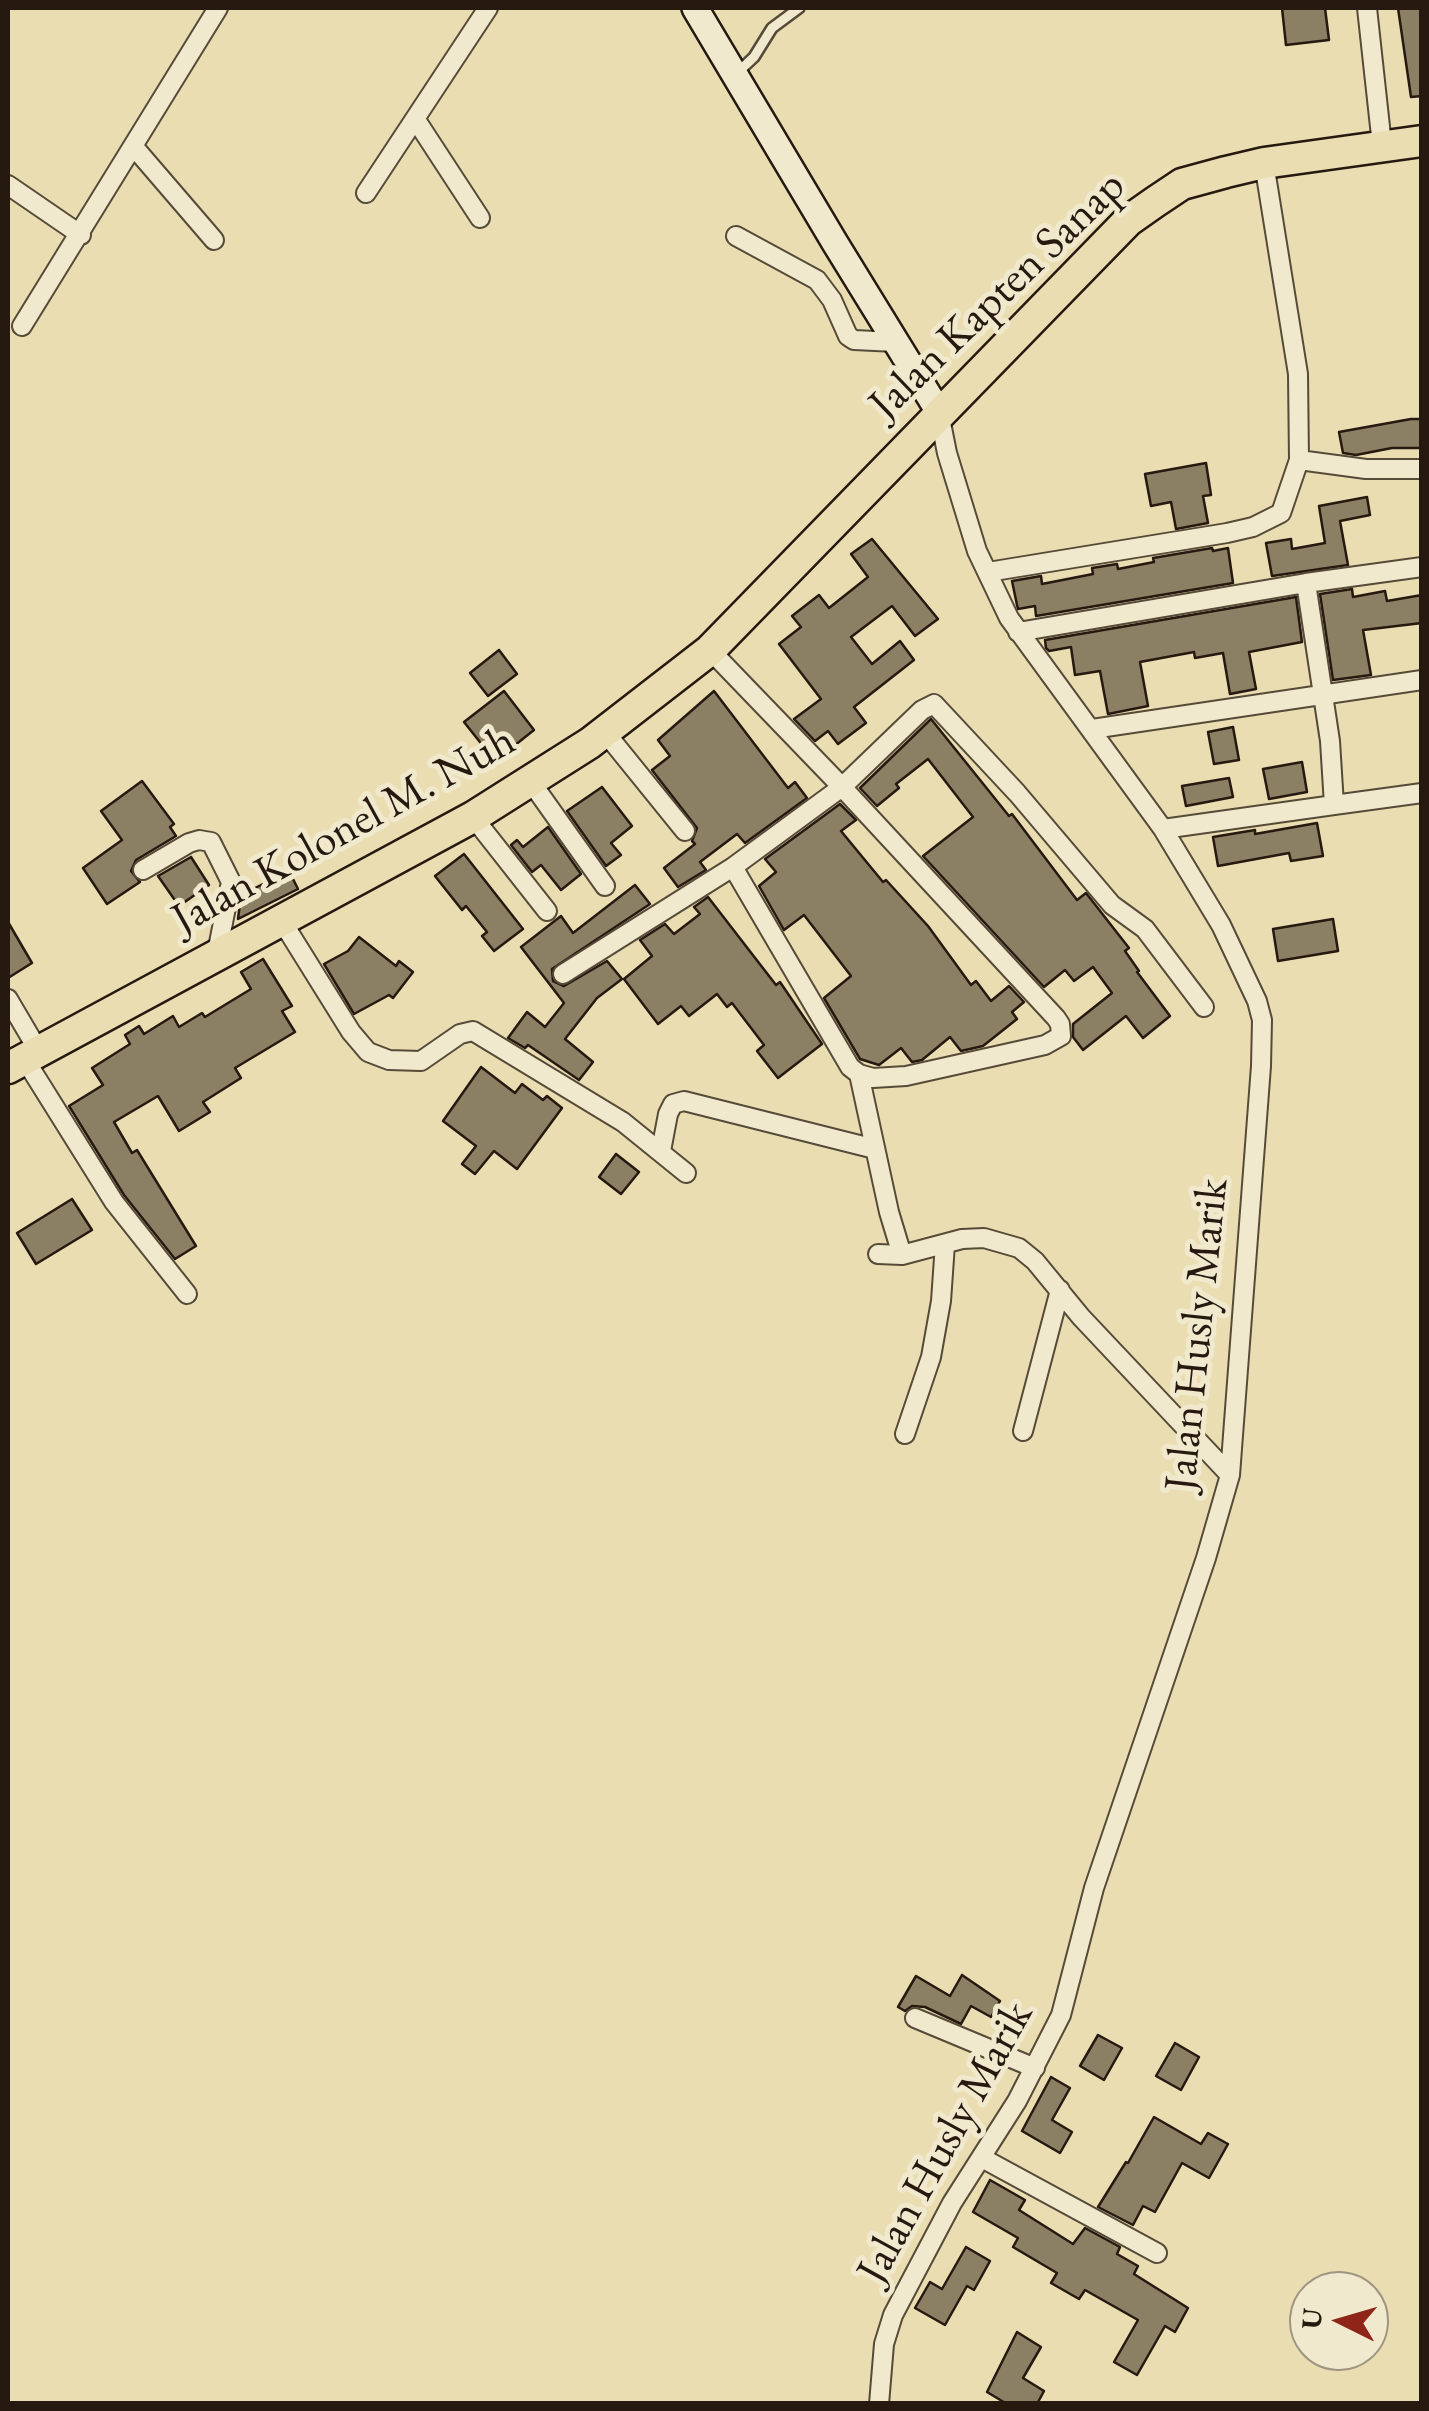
<!DOCTYPE html>
<style>
body{margin:0}
#map{position:relative;width:1429px;height:2411px;overflow:hidden;background:#eaddb2;font-family:"EB Garamond",serif}
canvas{display:block}
.frame{position:absolute;inset:0;border:10px solid #251910;pointer-events:none}
.north{position:absolute;left:1289px;top:2271px;width:100px;height:100px;box-sizing:border-box;background:#f1e9cd;border:2px solid #9f9681;border-radius:50%;rotate:275deg;font-size:28px;font-weight:700;line-height:40px;text-align:center;color:#251910}
.north::after{content:'';display:block;margin:auto;width:35px;height:45px;background:#8f2418;clip-path:polygon(50% 0,100% 100%,50% 72%,0 100%)}
</style>
<div id="map">
<canvas width="1429" height="2411"></canvas>
<div class="frame"></div>
<div class="north">U</div>
</div>
<script>
const g = document.querySelector('canvas').getContext('2d');
g.lineJoin = 'round';
function fillPath(path, color) { g.fillStyle = color; g.fill(path, 'evenodd'); }
const shape = rows => new Path2D(rows.map(r => 'M' + r).join(''));
function strokePath(path, color, width, dash) { g.strokeStyle = color; g.lineWidth = width; g.lineCap = dash ? 'butt' : 'round'; g.setLineDash(dash || []); g.stroke(path); }
function label(font, color, halo, rows, align = 'center') {
  g.font = font + ' "EB Garamond",serif'; g.lineWidth = 10; g.setLineDash([]); g.textBaseline = 'middle'; g.strokeStyle = halo; g.fillStyle = color; for (const [text, x, y, turn = 0] of rows) {
    g.save(); g.translate(x, y); g.rotate((+turn || 0) * Math.PI / 180); g.textAlign = isNaN(turn) ? turn : align; if (halo) g.strokeText(text, 0, 0); g.fillText(text, 0, 0); g.restore();
  }
}
const building = shape([
 [1282,8,1325,8,1329,40,1286,45,1282,8],
 [1398,8,1422,8,1422,96,1411,97,1398,8],
 [1411,419,1422,419,1422,448,1392,448,1356,455,1343,453,1339,432,1411,419],
 [1206,463,1211,495,1203,496,1208,523,1176,529,1171,502,1151,506,1145,474,1206,463],
 [1367,497,1370,515,1340,521,1348,565,1272,576,1266,543,1291,539,1292,549,1325,543,1319,506,1367,497],
 [872,539,938,619,915,636,892,606,851,637,872,664,900,641,914,660,854,707,866,723,838,744,828,731,815,741,794,719,821,699,779,644,801,627,792,616,819,595,829,608,868,577,851,554,872,539],
 [1212,548,1213,551,1228,548,1233,583,1036,616,1035,606,1018,609,1017,605,1012,581,1041,576,1042,584,1093,574,1092,568,1117,564,1118,569,1154,562,1153,558,1212,548],
 [1352,589,1353,597,1385,591,1387,601,1422,595,1422,623,1363,630,1371,675,1333,680,1320,594,1352,589],
 [1296,597,1302,642,1249,652,1256,689,1230,694,1223,653,1195,658,1194,652,1140,662,1148,706,1108,714,1100,671,1075,675,1071,647,1049,651,1046,648,1045,640,1296,597],
 [499,650,517,674,488,696,470,673,499,650],
 [504,691,534,730,495,761,464,722,504,691],
 [714,691,788,788,795,782,807,798,745,843,737,834,700,862,706,870,678,887,664,868,695,844,692,841,697,828,652,770,670,756,658,740,714,691],
 [931,719,1009,816,1012,814,1077,900,1086,893,1129,948,1125,951,1139,971,1137,972,1170,1016,1143,1038,1126,1016,1083,1050,1073,1037,1073,1024,1112,993,1093,967,1074,981,1065,970,1044,987,923,856,973,817,928,759,896,784,899,788,877,806,860,788,931,719],
 [1233,727,1239,760,1214,764,1208,732,1233,727],
 [1302,762,1307,792,1269,799,1263,769,1302,762],
 [1229,778,1233,797,1186,806,1182,786,1229,778],
 [142,781,174,824,170,827,176,836,136,860,131,871,140,882,107,904,83,868,122,840,101,811,142,781],
 [602,787,632,826,611,843,621,855,606,866,567,811,602,787],
 [840,804,856,820,841,831,883,882,886,880,928,926,971,985,976,981,991,1001,1009,986,1024,1002,1012,1012,1017,1019,983,1046,961,1051,950,1037,922,1060,912,1062,901,1048,879,1065,860,1059,824,998,851,976,804,915,784,930,759,886,776,872,765,859,840,804],
 [1317,823,1323,856,1291,861,1289,853,1218,866,1213,837,1255,830,1255,834,1317,823],
 [548,827,581,874,561,890,541,865,532,872,511,845,517,840,523,847,548,827],
 [464,854,523,929,494,951,482,936,487,932,466,906,462,910,435,876,464,854],
 [191,857,209,885,179,906,158,876,191,857],
 [289,871,298,889,238,919,241,895,289,871],
 [635,885,650,904,552,969,553,981,564,986,607,961,622,979,597,998,565,1039,593,1062,579,1080,528,1045,525,1048,508,1038,527,1012,545,1027,564,1003,521,947,561,916,573,933,635,885],
 [708,897,776,985,780,982,822,1044,778,1078,757,1051,764,1045,732,1003,727,1007,717,994,689,1016,681,1006,658,1024,624,979,652,956,640,940,665,924,674,934,700,914,694,907,708,897],
 [1333,919,1338,951,1278,961,1273,929,1333,919],
 [8,922,32,963,8,978,8,922],
 [359,937,396,966,399,961,413,972,393,998,389,995,354,1014,324,964,348,951,359,937],
 [263,959,292,1006,282,1011,295,1032,235,1068,241,1078,203,1102,210,1112,179,1131,158,1096,114,1122,132,1153,137,1150,196,1246,175,1259,124,1195,69,1106,103,1085,92,1068,130,1044,125,1035,139,1026,144,1034,173,1016,179,1027,202,1013,205,1017,251,989,241,972,263,959],
 [481,1067,515,1093,522,1084,543,1100,547,1096,562,1108,517,1169,494,1151,475,1174,462,1164,476,1146,443,1121,481,1067],
 [616,1154,639,1172,621,1194,599,1177,616,1154],
 [72,1199,92,1230,36,1264,17,1233,72,1199],
 [962,1975,1000,2001,991,2017,971,2006,961,2024,925,2007,912,2006,905,2011,898,2007,916,1976,950,1996,962,1975],
 [1098,2035,1122,2048,1104,2080,1080,2066,1098,2035],
 [1175,2043,1199,2057,1181,2090,1156,2076,1175,2043],
 [1051,2077,1070,2088,1052,2120,1072,2132,1060,2153,1022,2131,1051,2077],
 [1154,2117,1201,2144,1208,2133,1228,2144,1209,2178,1182,2163,1155,2212,1143,2206,1133,2225,1098,2207,1126,2162,1128,2163,1154,2117],
 [990,2180,1025,2200,1019,2210,1073,2244,1085,2228,1120,2247,1117,2254,1138,2266,1134,2274,1188,2308,1175,2332,1165,2326,1137,2375,1114,2362,1138,2320,1085,2290,1079,2299,1051,2283,1057,2273,1013,2247,1018,2238,973,2212,990,2180],
 [966,2247,990,2261,974,2290,967,2286,945,2325,915,2308,930,2282,942,2289,966,2247],
 [1017,2332,1041,2347,1023,2378,1044,2391,1037,2404,1007,2404,987,2392,1017,2332]
]);
fillPath(building, '#8b7f64');
strokePath(building, '#251910', 2.5);
const lane = shape([
 [737,73,754,57,772,28,799,8]
]);
const street = shape([
 [1367,8,1382,145],
 [416,120,480,218],
 [134,147,214,240],
 [8,185,81,235],
 [366,193,488,8],
 [736,236,817,280,832,300,848,336,854,340,896,342],
 [22,326,218,8],
 [1299,460,1366,469,1422,469],
 [988,572,1227,533,1253,527,1281,513,1299,460,1298,374,1264,163],
 [1018,632,1306,583,1422,567],
 [710,650,842,787,1056,1018,1060,1024,1061,1036,1045,1045,906,1076,873,1078,859,1074,850,1067,733,867],
 [1092,729,1422,680],
 [604,731,685,831],
 [531,782,605,886],
 [1334,805,1422,793],
 [473,817,547,911],
 [1163,829,1334,805,1330,741,1306,583],
 [143,870,189,843,199,840,211,842,231,882,217,953],
 [280,918,351,1032,368,1052,389,1060,421,1061,460,1034,473,1031,623,1122,686,1173],
 [563,974,733,867,842,787,922,710,934,704,1017,793,1112,905,1145,929,1204,1007],
 [8,999,38,1050],
 [24,1058,114,1202,187,1294],
 [859,1074,889,1212,902,1255,962,1239,984,1238,1019,1248,1035,1261,1081,1317,1230,1475],
 [661,1151,668,1114,673,1104,684,1101,875,1149],
 [878,1254,902,1255],
 [1023,1431,1060,1290],
 [905,1434,931,1357,941,1301,945,1244],
 [915,2018,1035,2068],
 [982,2158,1157,2253],
 [879,2404,884,2344,893,2315,952,2203,1017,2101,1061,2015,1094,1888,1206,1558,1230,1475,1261,1066,1262,1020,1257,1001,1221,925,1163,829,1009,618,977,551,947,453,939,413]
]);
const secondary = shape([
 [695,8,835,243,939,412]
]);
const primary = shape([
 [8,1068,473,817,590,743,710,650,1128,221,1155,202,1182,184,1226,172,1264,163,1422,141]
]);
strokePath(lane, '#564a38', 14);
strokePath(street, '#564a38', 22);
strokePath(secondary, '#251910', 30);
strokePath(primary, '#251910', 35);
strokePath(lane, '#f1e9cd', 9);
strokePath(street, '#f1e9cd', 18);
strokePath(secondary, '#f1e9cd', 25);
strokePath(primary, '#eaddb2', 30);
label('45px', '#251910', '#f1e9cd', [
 ["Jalan Kapten Sanap",998,296,-44],
 ["Jalan Kolonel M. Nuh",344,831,-29],
 ["Jalan Husly Marik",1198,1335,-84],
 ["Jalan Husly Marik",946,2143,-61]
]);
</script>
